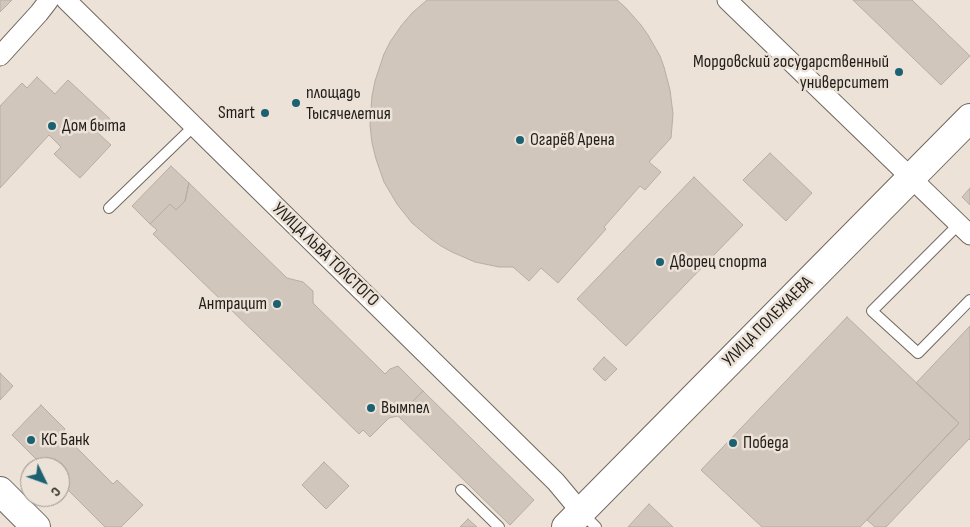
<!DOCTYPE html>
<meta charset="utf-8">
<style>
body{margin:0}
#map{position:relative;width:970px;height:527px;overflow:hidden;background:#ece2d7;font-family:"Sofia Sans Condensed",sans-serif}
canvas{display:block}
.north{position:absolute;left:20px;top:457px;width:50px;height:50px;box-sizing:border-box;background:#ece2d7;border:1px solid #9b948b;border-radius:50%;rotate:132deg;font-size:14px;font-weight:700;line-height:20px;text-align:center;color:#211e1a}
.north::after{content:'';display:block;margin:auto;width:18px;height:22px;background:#1b6172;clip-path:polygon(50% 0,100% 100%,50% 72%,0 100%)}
</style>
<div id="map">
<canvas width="970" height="527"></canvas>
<div class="north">С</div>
</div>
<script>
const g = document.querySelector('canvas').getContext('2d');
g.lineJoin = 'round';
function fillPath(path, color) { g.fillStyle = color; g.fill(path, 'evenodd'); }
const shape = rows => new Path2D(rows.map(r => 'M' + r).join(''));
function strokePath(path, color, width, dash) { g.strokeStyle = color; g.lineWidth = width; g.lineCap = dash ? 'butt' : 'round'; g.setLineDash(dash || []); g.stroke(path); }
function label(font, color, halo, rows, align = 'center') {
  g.font = font + ' "Sofia Sans Condensed",sans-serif'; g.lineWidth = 5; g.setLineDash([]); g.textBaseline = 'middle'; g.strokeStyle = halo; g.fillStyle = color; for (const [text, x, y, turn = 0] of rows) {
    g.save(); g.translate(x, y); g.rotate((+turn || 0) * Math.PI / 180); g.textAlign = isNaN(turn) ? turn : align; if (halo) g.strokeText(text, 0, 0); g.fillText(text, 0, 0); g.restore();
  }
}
const building = shape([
 [0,0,12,0,0,12,0,0],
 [427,0,617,0,625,7,641,25,648,35,660,56,664,67,670,90,673,114,671,138,649,162,661,172,645,190,640,186,604,227,606,229,558,283,541,268,529,281,513,267,499,267,475,262,452,252,441,246,431,239,412,223,397,204,384,182,376,159,372,143,370,125,372,96,375,81,384,54,390,42,401,26,412,13,427,0],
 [853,0,912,0,970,56,941,85,853,0],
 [37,77,55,94,68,80,110,119,98,133,111,145,80,178,54,154,61,147,49,135,0,188,0,106,22,83,27,88,37,77],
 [770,153,812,193,786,221,743,180,770,153],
 [171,166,189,183,185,201,176,210,170,204,150,224,132,206,171,166],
 [694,177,743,225,626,346,577,299,694,177],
 [189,183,287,278,303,282,313,291,313,303,385,374,390,369,398,366,423,391,398,416,389,418,370,437,363,430,359,434,153,234,157,230,150,224,170,204,176,210,185,201,189,183],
 [970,188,970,205,962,197,970,188],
 [847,317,959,423,860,527,762,527,701,470,847,317],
 [970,326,970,440,969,439,886,527,875,527,867,520,959,423,916,383,970,326],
 [604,357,617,369,605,381,593,369,604,357],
 [0,373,13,386,0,400,0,373],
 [423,391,534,500,510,525,398,416,423,391],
 [41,405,65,429,62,433,113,484,117,480,143,505,121,527,105,527,60,482,60,467,44,467,12,435,41,405],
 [324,462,349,486,326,509,302,485,324,462],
 [649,504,673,527,628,527,649,504],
 [468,519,477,527,460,527,468,519]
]);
fillPath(building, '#d1c6bc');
strokePath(building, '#b7ada4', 1);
const service = shape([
 [109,208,194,126],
 [959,224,872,311,918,353,970,300],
 [461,490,499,527],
 [582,513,596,527]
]);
const minor = shape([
 [66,0,556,482,581,512],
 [727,0,970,235],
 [0,56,39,13,49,0]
]);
const primary = shape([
 [0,491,36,527],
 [566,527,970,118]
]);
strokePath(service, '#70675e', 12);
strokePath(minor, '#70675e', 21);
strokePath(primary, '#70675e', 30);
strokePath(service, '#fff', 10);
strokePath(minor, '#fff', 19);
strokePath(primary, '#fff', 28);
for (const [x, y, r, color] of [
 [899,72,5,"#1b6172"],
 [296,103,5,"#1b6172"],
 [265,113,5,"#1b6172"],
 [52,126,5,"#1b6172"],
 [520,140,5,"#1b6172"],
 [660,262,5,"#1b6172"],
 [277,304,5,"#1b6172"],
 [371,408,5,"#1b6172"],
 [31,440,5,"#1b6172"],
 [733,443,5,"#1b6172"]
]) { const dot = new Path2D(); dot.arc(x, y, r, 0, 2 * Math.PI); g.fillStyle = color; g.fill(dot); strokePath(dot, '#ece2d7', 2); }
label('18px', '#211e1a', '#ece2d7', [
 ["Мордовский государственный",889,62,"right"],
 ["университет",889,83,"right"],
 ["площадь",306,93],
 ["Тысячелетия",306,114],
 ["Smart",255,113,"right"],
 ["Дом быта",62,126],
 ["Огарёв Арена",530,140],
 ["Дворец cпорта",670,262],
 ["Антрацит",267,304,"right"],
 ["Вымпел",381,408],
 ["КС Банк",41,440],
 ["Победа",743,443]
], 'left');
label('18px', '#211e1a', '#ece2d7', [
 ["УЛИЦА ЛЬВА ТОЛСТОГО",325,255,44],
 ["УЛИЦА ПОЛЕЖАЕВА",768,322,-45]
]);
</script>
